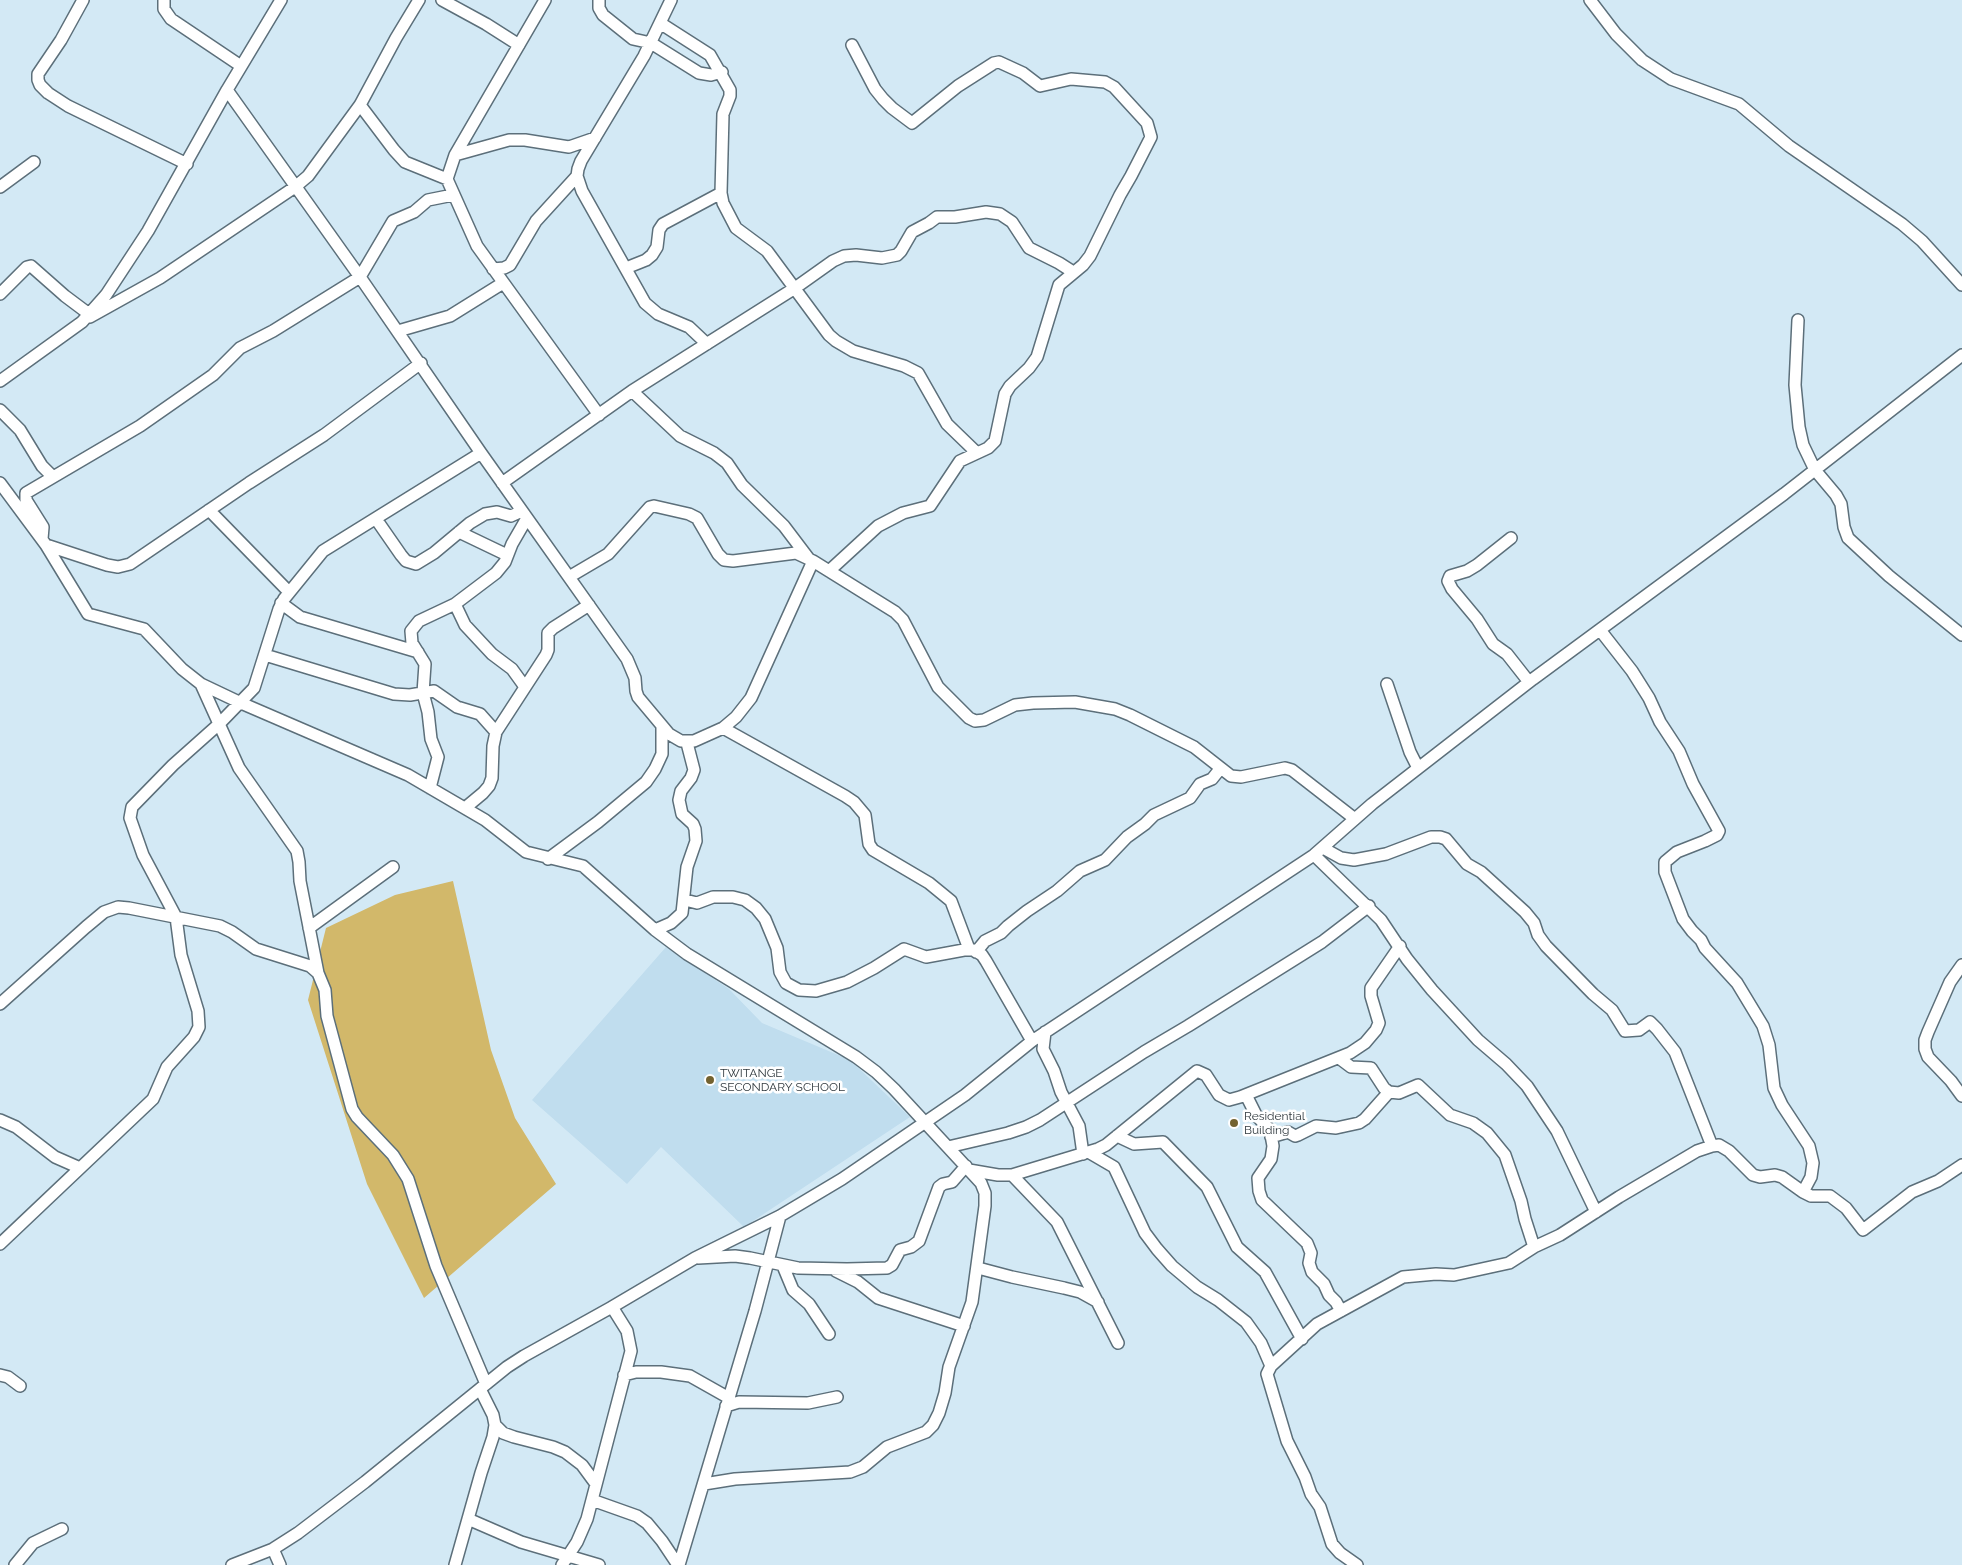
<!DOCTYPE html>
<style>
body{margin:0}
canvas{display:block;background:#d3e9f5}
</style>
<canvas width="1962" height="1565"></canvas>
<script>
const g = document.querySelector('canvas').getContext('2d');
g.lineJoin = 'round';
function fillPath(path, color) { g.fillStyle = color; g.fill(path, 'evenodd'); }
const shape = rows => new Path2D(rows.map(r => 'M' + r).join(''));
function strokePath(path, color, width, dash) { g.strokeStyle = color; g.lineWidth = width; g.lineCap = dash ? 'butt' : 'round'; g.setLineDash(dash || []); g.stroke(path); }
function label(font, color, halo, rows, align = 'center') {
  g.font = font + ' Raleway,sans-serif'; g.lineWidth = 5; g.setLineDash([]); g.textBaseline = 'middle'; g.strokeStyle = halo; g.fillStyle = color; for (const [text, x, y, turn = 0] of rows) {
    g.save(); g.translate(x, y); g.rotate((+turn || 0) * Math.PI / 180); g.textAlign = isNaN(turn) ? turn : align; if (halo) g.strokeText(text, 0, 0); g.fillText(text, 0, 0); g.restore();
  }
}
fillPath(shape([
 [666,947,729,989,762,1023,850,1060,910,1117,744,1227,661,1147,627,1184,532,1100]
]), '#c0ddee');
fillPath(shape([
 [453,881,491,1050,515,1118,556,1184,424,1298,367,1184,308,1000,326,928,395,895]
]), '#d2b86a');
const minor = shape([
 [83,0,61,40,38,74,38,80,40,85,48,93,68,106,187,164],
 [164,0,164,9,171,19,241,66],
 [442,0,486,24,519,45],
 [545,0,455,155,447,179,477,246,599,415],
 [599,0,599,8,603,15,633,39,651,43,699,73,711,75,722,72],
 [671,0,644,56,581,161,578,169,577,176,582,191,645,303,658,314,689,327,707,344],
 [1590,0,1616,34,1642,60,1671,79,1739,104,1789,146,1902,224,1922,241,1962,285],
 [660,23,710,55,730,90,730,96,723,114,721,193,723,203,736,228,767,251,829,335,836,341,853,351,904,366,918,373,947,424,977,453],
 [227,90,360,277,481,453,627,659,635,678,636,691,638,697,669,734,681,741,694,741,723,728,736,717,751,698,813,561],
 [360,105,394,150,405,162,447,179],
 [455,155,509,140,525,140,569,147,595,138],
 [0,187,34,162],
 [626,268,646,260,652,255,657,247,659,230,663,224,721,193],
 [493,269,504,268,510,265,536,221,577,176],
 [0,294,27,267,31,266,65,296,89,314],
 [90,317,160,278,295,187,308,176,360,105,396,38,419,0],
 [1798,320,1795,385,1799,427,1803,445,1815,470,1836,495,1841,504,1844,527,1848,538,1889,576,1962,635],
 [398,331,450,316,503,283],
 [0,381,82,322,106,295,148,231,227,90,281,0],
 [632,391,680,436,714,453,727,463,742,485,784,526,809,559],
 [0,410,20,430,42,466,53,477],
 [0,483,46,545,88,614,144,629,182,669,201,684,241,703,408,775,485,820,526,852,583,866,655,930,687,954,856,1057,876,1072,894,1089,981,1183,985,1193,985,1206,972,1302,949,1367,945,1393,939,1413,933,1425,926,1432,887,1447,863,1467,850,1472,735,1479,704,1484],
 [502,483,632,391,795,288,833,261,844,256,856,255,882,258,897,255,901,251,912,232,929,223,937,217,955,217,986,212,1000,214,1012,222,1029,248,1059,263,1073,272],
 [209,510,288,591],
 [376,519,401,555,406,561,416,564,434,553,470,523,485,514,497,512,511,516,522,511],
 [459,532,507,555],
 [1511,538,1477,565,1467,571,1450,576,1448,581,1452,589,1477,619,1493,644,1507,654,1529,682],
 [42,539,43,527,26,500,26,493,140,426,213,375,240,348,273,331,360,277,393,221,414,212,428,200,453,195],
 [46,545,107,565,118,567,130,564,249,483,324,435,421,363],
 [829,571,878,526,903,513,930,506,960,461,988,448,995,441,1005,394,1010,386,1029,368,1037,357,1059,285,1083,265,1090,256,1120,195,1131,176,1151,137,1147,123,1114,87,1105,82,1071,79,1040,86,1023,73,999,62,994,63,958,86,912,123,892,108,883,99,875,89,852,45],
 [569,577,608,554,650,507,654,506,689,514,697,518,718,554,724,560,733,561,796,553,813,561,895,612,903,620,938,687,969,718,975,721,984,720,1015,705,1033,703,1075,702,1115,709,1130,715,1194,747,1231,776,1241,777,1285,768,1292,770,1355,819],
 [281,603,300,617,418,652],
 [455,604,465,625,492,654,512,669,525,687],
 [1600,630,1632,671,1649,698,1660,722,1679,751,1693,784,1719,831,1717,835,1705,841,1677,852,1665,862,1665,872,1683,919,1692,931,1701,940,1705,948,1737,983,1763,1026,1769,1045,1774,1088,1782,1105,1809,1146,1813,1163,1811,1177,1803,1192],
 [265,655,394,694,410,695,434,691,457,707,480,714,496,732],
 [201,684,239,768,297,851,299,862,300,881,318,973],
 [1387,684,1410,752,1418,768],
 [723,728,845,796,854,802,865,815,869,844,873,850,929,883,951,901,969,949],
 [430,788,438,757,431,739,428,712,423,693,425,664,412,643,411,631,419,621,455,604,496,573,505,562,512,544,527,518],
 [465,808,483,793,489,786,492,778,493,746,496,732,546,655,548,650,548,633,553,628,589,605],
 [1323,848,1341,858,1354,860,1386,854,1431,837,1440,837,1446,839,1467,864,1481,872,1525,912,1534,923,1538,935,1546,946,1593,994,1612,1010,1625,1031,1639,1030,1650,1022,1657,1029,1675,1052,1712,1146],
 [1314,855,1381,920,1407,959,1432,990,1478,1040,1506,1064,1527,1086,1557,1131,1596,1212],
 [548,859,598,822,646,782,655,769,662,754,662,727],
 [685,900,697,903,713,897,733,897,745,900,756,908,765,919,777,948,780,972,786,983,799,990,816,991,847,982,874,968,904,949,926,957,964,950,974,950,982,955,986,961,1032,1041],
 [309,928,393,867],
 [655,930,671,923,682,913,687,867,696,841,695,829,693,824,682,814,679,800,681,791,691,778,694,770,687,743],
 [976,952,985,941,1001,933,1008,926,1027,911,1057,891,1080,871,1105,860,1127,837,1145,824,1154,815,1190,798,1200,784,1212,779,1220,769],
 [1962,965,1950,982,1928,1032,1925,1040,1925,1049,1928,1057,1951,1081,1962,1096],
 [0,1004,86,927,104,912,118,907,129,908,220,926,232,932,256,949,310,966,318,973,325,990,327,1016,352,1109,357,1117,393,1155,408,1179,436,1266,486,1384],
 [1045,1032,1043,1049,1054,1071,1061,1092,1079,1126,1083,1154],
 [1339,1058,1351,1067,1371,1068,1384,1088,1389,1092,1399,1093,1418,1085,1450,1115,1473,1123,1487,1133,1505,1155,1521,1201,1525,1219,1534,1247],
 [1246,1095,1256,1115,1268,1128,1271,1135,1273,1146,1271,1159,1258,1178,1259,1191,1262,1200,1307,1243,1311,1253,1309,1263,1312,1272,1324,1284,1329,1295,1336,1302,1341,1311],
 [0,1120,16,1127,55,1157,80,1168],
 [1117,1136,1134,1144,1163,1142,1207,1187,1237,1247,1265,1272,1302,1339],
 [1271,1137,1288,1132,1295,1136,1298,1135,1316,1126,1336,1128,1359,1123,1365,1119,1389,1092],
 [948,1147,1008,1133,1026,1127,1040,1120,1144,1052,1188,1026,1322,942,1369,906],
 [1090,1153,1114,1167,1145,1233,1157,1249,1172,1266,1197,1287,1218,1300,1246,1322,1261,1343,1271,1366],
 [969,1170,998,1175,1012,1175,1098,1149,1106,1145,1197,1071,1206,1075,1219,1095,1229,1100,1240,1097,1350,1053,1365,1043,1376,1030,1379,1023,1371,996,1371,988,1400,946],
 [1012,1175,1057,1222,1118,1343],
 [0,1244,153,1099,167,1067,194,1037,199,1027,198,1011,181,955,176,917,143,855,130,818,132,807,173,765,219,724,254,688,279,609,284,599,323,551,481,453],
 [698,1258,735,1256,750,1258,798,1268,847,1269,887,1268,892,1265,900,1250,911,1247,919,1241,939,1187,943,1184,952,1182,966,1166],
 [783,1266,793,1290,809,1304,829,1334],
 [978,1268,1012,1277,1064,1288,1080,1292,1098,1302],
 [836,1271,858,1282,878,1298,964,1326],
 [0,1375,8,1377,20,1386],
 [624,1375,636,1372,661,1372,690,1376,729,1398],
 [726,1406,739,1402,808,1403,837,1397],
 [495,1425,503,1433,514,1437,553,1447,565,1452,582,1465,596,1484],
 [592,1500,637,1516,647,1523,662,1541,678,1565],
 [468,1519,521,1542,599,1565],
 [273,1549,280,1565],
 [15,1565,33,1543,62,1529],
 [232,1565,273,1549,298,1533,365,1482,507,1367,524,1356,612,1307,695,1258,780,1216,842,1179,965,1095,1032,1041,1314,855,1372,804,1533,679,1784,494,1962,355],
 [455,1565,481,1473,493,1437,495,1425,493,1415,480,1389],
 [562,1565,577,1542,587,1519,631,1351,627,1331,612,1307],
 [679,1565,755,1311,780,1216],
 [1357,1565,1340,1553,1332,1544,1320,1507,1311,1494,1305,1477,1287,1441,1267,1374,1271,1366,1317,1324,1403,1277,1436,1274,1454,1275,1509,1263,1534,1247,1560,1235,1619,1197,1697,1151,1712,1146,1719,1145,1729,1151,1753,1175,1760,1177,1775,1175,1782,1177,1803,1192,1811,1196,1830,1196,1846,1208,1863,1230,1912,1192,1938,1181,1962,1165]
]);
strokePath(minor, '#5c6f7a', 14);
strokePath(minor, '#fff', 11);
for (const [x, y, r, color] of [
 [710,1080,5,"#736230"],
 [1234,1123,5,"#736230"]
]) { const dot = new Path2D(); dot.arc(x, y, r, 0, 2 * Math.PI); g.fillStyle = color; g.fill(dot); strokePath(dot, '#fff', 2); }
label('12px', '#30393e', '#fff', [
 ["TWITANGE",720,1073],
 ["SECONDARY SCHOOL",720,1087],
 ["Residential",1244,1116],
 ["Building",1244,1130]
], 'left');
</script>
